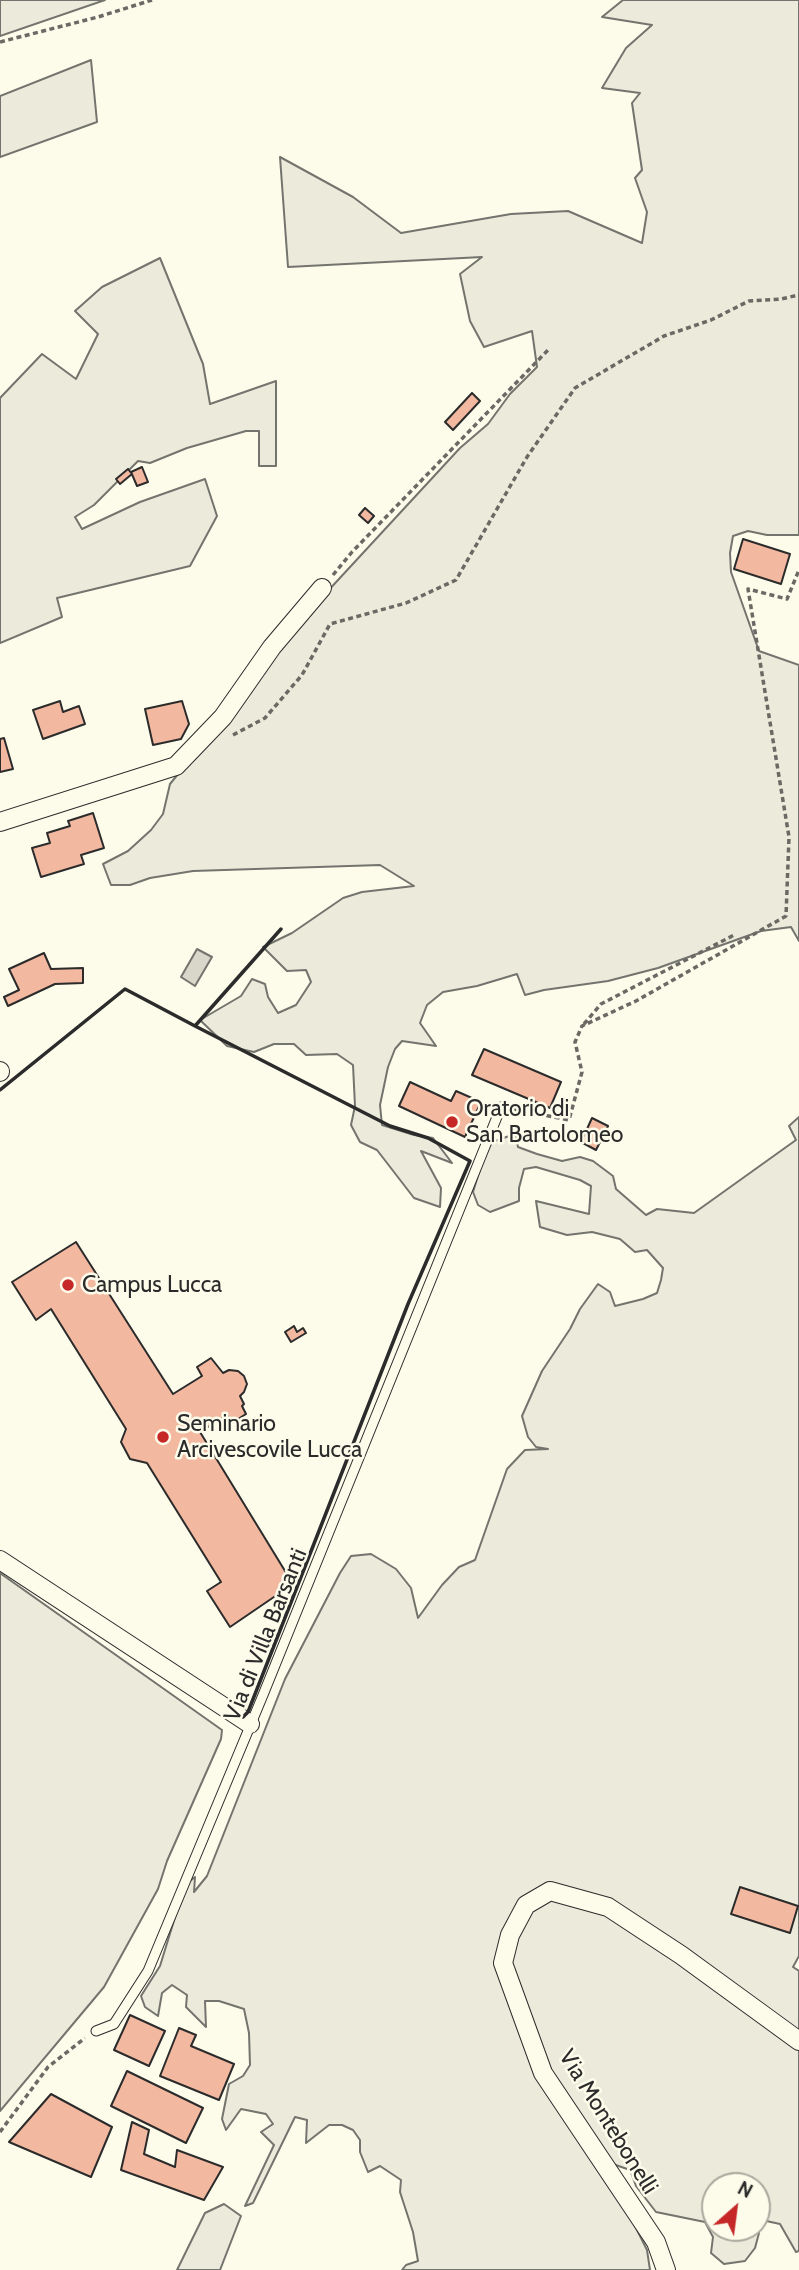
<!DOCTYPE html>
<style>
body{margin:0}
#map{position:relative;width:799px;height:2270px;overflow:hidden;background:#fdfbea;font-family:Cabin,sans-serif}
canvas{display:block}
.north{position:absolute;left:701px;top:2172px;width:70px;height:70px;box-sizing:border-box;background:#fdfbea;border:2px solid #a9a89e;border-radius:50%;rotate:28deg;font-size:19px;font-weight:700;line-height:28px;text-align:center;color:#2b2b2b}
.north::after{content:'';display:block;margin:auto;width:24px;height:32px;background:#c62828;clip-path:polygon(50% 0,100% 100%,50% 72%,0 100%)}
</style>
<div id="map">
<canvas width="799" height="2270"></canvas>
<div class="north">N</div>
</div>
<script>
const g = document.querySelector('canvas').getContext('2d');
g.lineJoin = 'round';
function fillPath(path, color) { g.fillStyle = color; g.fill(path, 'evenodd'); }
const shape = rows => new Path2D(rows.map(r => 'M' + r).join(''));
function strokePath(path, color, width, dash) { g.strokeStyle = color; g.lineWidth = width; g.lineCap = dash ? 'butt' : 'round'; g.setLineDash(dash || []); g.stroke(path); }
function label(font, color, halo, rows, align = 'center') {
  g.font = font + ' Cabin,sans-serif'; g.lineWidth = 5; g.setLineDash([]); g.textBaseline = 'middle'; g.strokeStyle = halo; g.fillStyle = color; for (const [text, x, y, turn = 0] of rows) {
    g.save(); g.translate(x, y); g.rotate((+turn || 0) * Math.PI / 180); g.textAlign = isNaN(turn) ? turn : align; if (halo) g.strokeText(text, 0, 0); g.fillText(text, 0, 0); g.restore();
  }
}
const green = shape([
 [0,0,105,0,0,36,0,0],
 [623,0,799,0,799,535,767,535,748,531,733,536,730,553,731,572,759,651,799,665,799,941,791,927,761,931,658,968,608,981,544,990,525,995,517,974,477,986,443,992,427,1005,420,1023,436,1046,402,1041,395,1049,388,1067,380,1105,382,1125,414,1135,433,1138,452,1163,421,1151,441,1188,440,1207,414,1198,377,1150,360,1142,351,1125,355,1106,353,1065,337,1054,306,1055,294,1044,274,1044,254,1052,227,1046,200,1020,241,996,252,979,265,984,268,997,278,1013,296,1005,311,982,306,970,287,971,263,947,292,933,343,898,362,892,414,886,380,865,193,871,150,878,130,885,111,885,103,864,128,851,151,830,163,814,170,784,314,606,460,448,488,424,510,394,537,367,532,331,484,347,470,321,460,274,482,257,288,267,280,157,353,197,401,233,511,214,568,211,642,243,647,212,635,178,642,170,632,103,640,93,602,88,626,48,652,25,602,17,623,0],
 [91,60,97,122,0,157,0,96,91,60],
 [160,258,203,364,210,404,276,381,276,466,259,466,259,431,246,431,187,448,150,463,138,461,94,505,75,517,82,529,140,502,205,479,217,516,190,566,57,598,62,617,0,643,0,398,42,354,76,379,98,334,75,311,102,287,160,258],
 [799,1117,799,1956,793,1967,799,1971,799,2251,796,2252,780,2224,757,2219,757,2186,715,2186,715,2228,756,2228,759,2233,755,2248,745,2261,724,2264,711,2253,713,2237,705,2222,656,2212,636,2186,630,2170,610,2163,633,2222,647,2250,650,2270,402,2270,406,2265,418,2261,413,2232,400,2192,401,2180,380,2166,368,2172,360,2152,360,2140,353,2130,342,2125,329,2125,306,2143,307,2120,295,2117,253,2203,245,2206,274,2145,261,2132,273,2124,266,2114,241,2109,226,2130,222,2119,229,2084,243,2076,250,2065,249,2033,244,2009,219,2001,205,2001,206,2027,186,2007,187,1995,172,1985,162,1993,158,2016,145,2007,141,1996,160,1966,185,1885,195,1877,194,1892,207,1876,285,1679,340,1573,351,1556,371,1554,396,1569,411,1588,418,1618,442,1585,459,1567,475,1560,507,1469,525,1450,548,1449,536,1447,528,1437,522,1416,542,1371,570,1329,580,1309,598,1284,610,1292,615,1306,643,1299,657,1293,661,1280,663,1268,647,1250,635,1252,620,1239,592,1232,567,1235,540,1227,536,1201,589,1214,591,1186,580,1180,536,1167,524,1169,519,1188,519,1201,490,1212,478,1205,473,1192,485,1153,492,1142,515,1134,518,1147,537,1154,562,1161,580,1157,593,1161,613,1176,616,1189,646,1215,657,1209,694,1213,796,1140,789,1126,799,1117],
 [0,1573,222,1730,221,1739,167,1861,158,1889,104,1987,0,2111,0,1573],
 [224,2204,241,2216,220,2270,177,2270,205,2213,224,2204]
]);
fillPath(green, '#ecebdb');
strokePath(green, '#74746e', 2);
const water = shape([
 [197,949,212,957,195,986,181,977,197,949]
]);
fillPath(water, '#d8d7c9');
strokePath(water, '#74746e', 2);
const building = shape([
 [472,393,480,401,453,430,445,422,472,393],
 [142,467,148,482,137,486,131,472,142,467],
 [128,469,132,474,120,484,116,479,128,469],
 [365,508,374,516,368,523,359,515,365,508],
 [743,539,790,554,781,584,734,569,743,539],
 [60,701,63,712,79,706,85,724,43,739,33,710,60,701],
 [182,701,189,724,181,739,153,745,145,709,182,701],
 [4,738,13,769,0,772,0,739,4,738],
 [93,813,104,848,81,855,84,864,41,877,32,848,50,843,47,833,70,826,68,821,93,813],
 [44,953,51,969,83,968,83,983,55,984,8,1006,4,997,19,990,9,969,44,953],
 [484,1049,561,1082,550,1108,472,1075,484,1049],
 [410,1082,451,1101,456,1091,481,1102,465,1137,399,1106,410,1082],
 [592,1118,608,1126,596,1150,581,1142,592,1118],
 [76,1242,173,1394,202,1376,197,1367,211,1358,223,1373,229,1370,238,1371,244,1376,247,1384,244,1392,240,1396,244,1404,242,1406,246,1414,232,1423,227,1415,200,1432,293,1584,230,1627,207,1591,221,1582,147,1463,130,1459,121,1442,126,1429,51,1309,36,1320,12,1282,76,1242],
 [294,1326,297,1332,303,1328,306,1333,291,1342,285,1332,294,1326],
 [740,1887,798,1906,790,1933,731,1914,740,1887],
 [130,2015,165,2031,149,2066,114,2050,130,2015],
 [179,2028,196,2035,191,2046,234,2064,219,2100,160,2076,179,2028],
 [127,2071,203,2108,186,2143,111,2106,127,2071],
 [51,2094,112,2127,91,2177,9,2142,51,2094],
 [132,2122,149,2130,144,2154,175,2167,177,2150,223,2167,204,2200,121,2170,132,2122]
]);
fillPath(building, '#f2b8a0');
strokePath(building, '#2b2b2b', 2);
const service = shape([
 [96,2031,114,2024,148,1971,263,1695,501,1107]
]);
const minor = shape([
 [0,822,176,766,223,717,272,647,322,588],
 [0,1072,0,1071],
 [0,1560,250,1724],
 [666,2270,656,2242,543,2073,503,1963,510,1935,526,1905,550,1891,608,1907,681,1955,799,2041]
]);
strokePath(service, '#2b2b2b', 11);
strokePath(minor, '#2b2b2b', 20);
strokePath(shape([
 [0,42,98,17,152,0],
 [333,575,352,552,549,349],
 [233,735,265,718,302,675,330,624,406,603,456,580,527,457,575,388,664,336,711,320,749,301,781,299,799,295],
 [584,1024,601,1004,736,934],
 [513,1109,569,1120,582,1072,575,1042,582,1026,636,1001,786,916,789,837,748,589,787,599,799,570],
 [0,2132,48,2067,85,2038]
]), '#6a6964', 3.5, [5, 3.5]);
strokePath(service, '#fdfbea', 9);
strokePath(minor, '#fdfbea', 18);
strokePath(shape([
 [195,1026,390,1126,428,1138,470,1161,408,1304,248,1712,243,1717],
 [0,1090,125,989,195,1026,281,929]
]), '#2b2b2b', 3.5);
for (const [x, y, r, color] of [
 [452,1122,7,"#c62828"],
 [68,1285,7,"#c62828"],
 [163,1437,7,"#c62828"]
]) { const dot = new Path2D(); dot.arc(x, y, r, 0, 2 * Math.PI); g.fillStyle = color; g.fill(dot); strokePath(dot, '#fdfbea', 2.5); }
label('23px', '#2b2b2b', '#fdfbea', [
 ["Oratorio di",466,1109],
 ["San Bartolomeo",466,1135],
 ["Campus Lucca",82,1285],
 ["Seminario",177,1424],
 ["Arcivescovile Lucca",177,1450]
], 'left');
label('23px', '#2b2b2b', '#fdfbea', [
 ["Via di Villa Barsanti",266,1635,-68],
 ["Via Montebonelli",608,2122,58]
]);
</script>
